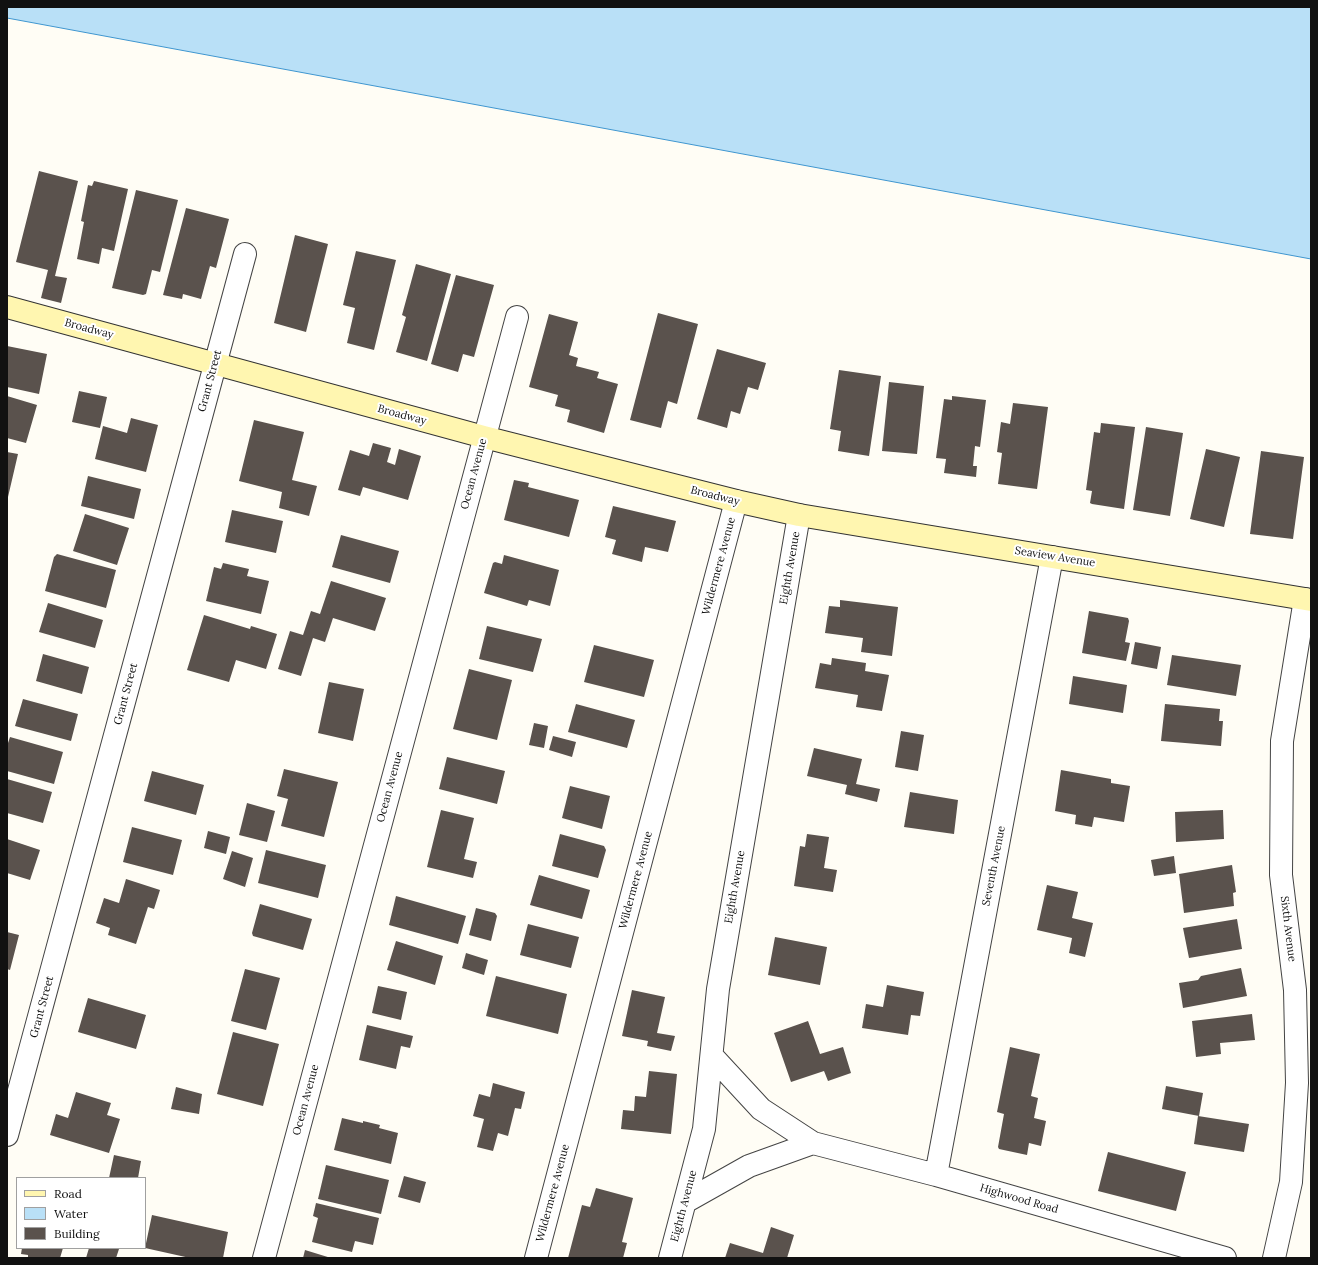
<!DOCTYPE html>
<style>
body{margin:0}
#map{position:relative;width:1318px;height:1265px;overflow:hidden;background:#fffdf5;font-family:Lora,serif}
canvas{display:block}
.frame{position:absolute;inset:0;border:8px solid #111;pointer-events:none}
.legend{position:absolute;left:16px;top:1177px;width:130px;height:72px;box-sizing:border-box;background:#fff;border:1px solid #a0a0a0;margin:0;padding:5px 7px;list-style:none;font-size:12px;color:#111}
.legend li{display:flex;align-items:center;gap:8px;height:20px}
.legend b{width:20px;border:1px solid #a0a0a0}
</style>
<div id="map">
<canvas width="1318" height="1265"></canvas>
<div class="frame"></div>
<ul class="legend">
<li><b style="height:5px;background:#fff6b0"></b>Road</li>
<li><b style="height:11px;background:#b9e0f7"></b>Water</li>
<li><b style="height:11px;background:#5a524d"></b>Building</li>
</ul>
</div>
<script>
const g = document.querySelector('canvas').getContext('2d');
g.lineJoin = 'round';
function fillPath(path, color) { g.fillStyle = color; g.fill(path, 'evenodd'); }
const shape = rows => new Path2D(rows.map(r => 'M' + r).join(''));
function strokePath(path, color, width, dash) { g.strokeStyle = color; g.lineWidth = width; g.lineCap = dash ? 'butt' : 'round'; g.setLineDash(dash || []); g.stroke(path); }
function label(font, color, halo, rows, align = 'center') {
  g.font = font + ' Lora,serif'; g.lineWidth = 4; g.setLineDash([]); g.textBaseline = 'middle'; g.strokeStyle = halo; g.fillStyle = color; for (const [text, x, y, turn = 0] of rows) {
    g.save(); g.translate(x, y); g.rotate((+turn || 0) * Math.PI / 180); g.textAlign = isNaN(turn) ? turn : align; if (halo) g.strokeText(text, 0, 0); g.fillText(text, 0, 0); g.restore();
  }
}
const water = shape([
 [7,7,1311,7,1311,259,7,18,7,7]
]);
fillPath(water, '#b9e0f7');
strokePath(water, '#3f96cf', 1);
fillPath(shape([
 [39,171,78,181,55,276,67,278,61,303,41,298,48,270,16,262],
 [94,181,128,189,114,251,102,248,99,264,77,259,84,222,81,221,88,185,92,186],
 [136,190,178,200,160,272,152,270,146,294,143,295,112,288],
 [186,208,229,219,216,268,210,266,201,299,183,294,182,299,163,295],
 [295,235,328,244,306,332,274,323],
 [356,251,396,260,374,350,347,343,355,308,343,305],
 [416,264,451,274,427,361,396,352,406,317,402,315],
 [456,275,494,285,474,357,463,354,458,372,431,364],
 [658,313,698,324,677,404,668,401,661,428,630,420],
 [549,314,578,322,569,355,578,358,576,366,599,372,597,378,618,384,604,433,567,422,570,410,555,406,558,395,529,387],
 [7,346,47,354,39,394,7,387],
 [717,349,766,363,758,390,748,387,740,414,731,411,727,428,697,419],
 [839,370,881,376,869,456,838,451,841,431,830,429],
 [889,382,924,386,917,454,882,451],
 [79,391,107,397,100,428,72,422],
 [7,396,37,405,26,443,7,438],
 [952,396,986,400,980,447,975,446,973,466,977,466,976,477,944,473,946,459,936,458,944,399,952,400],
 [1013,403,1048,407,1037,489,998,484,1002,453,997,452,1001,422,1010,424],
 [131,418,158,425,146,472,95,459,103,426,127,433],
 [254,420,304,432,292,480,317,486,309,516,279,508,282,492,239,481],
 [1101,423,1135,427,1124,509,1092,504,1090,503,1092,491,1086,490,1094,432,1100,433],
 [1146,427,1183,433,1170,516,1133,510],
 [373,443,391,448,387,462,395,465,399,449,421,456,408,500,363,487,360,496,338,490,350,450,369,456],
 [1206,449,1240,457,1224,527,1190,519],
 [1261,451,1304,457,1293,539,1250,534],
 [7,452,18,454,8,497,7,497],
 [88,476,141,489,134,519,81,506],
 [514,480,529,483,528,487,579,500,569,537,504,520],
 [613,506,676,521,668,552,645,547,642,562,612,554,616,540,605,537],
 [232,510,283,521,276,553,225,542],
 [85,514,129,528,117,565,73,551],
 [341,535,399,551,390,583,332,567],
 [57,554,116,570,106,608,45,591,54,557],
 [504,555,559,570,550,606,529,600,527,606,484,593,493,563,495,562,502,564],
 [223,563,249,569,247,576,269,581,261,614,206,601,214,567,221,569],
 [331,581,386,598,375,631,333,618,325,642,313,638,301,676,278,669,290,631,303,635,311,611,320,614],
 [840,600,898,607,892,656,861,652,863,638,825,633,829,606,840,607],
 [48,603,103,620,95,648,39,632],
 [1089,611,1128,618,1129,621,1125,642,1130,643,1126,661,1082,653],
 [204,615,250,629,251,626,277,634,266,669,236,660,229,682,187,670],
 [487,626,542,639,533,672,479,659],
 [1135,642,1161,647,1157,669,1131,664],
 [594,645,654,660,644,697,584,682],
 [43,654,89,667,82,694,36,681],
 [1172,655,1241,665,1236,696,1167,685],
 [832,658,866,663,865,671,889,675,882,711,856,707,858,695,815,688,820,663,831,665],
 [469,669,512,680,497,740,453,729],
 [1073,676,1127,685,1123,713,1069,704],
 [329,682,364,689,353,741,318,733],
 [23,699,78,714,71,741,15,726],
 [576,704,635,720,627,748,568,732],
 [1165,704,1220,709,1219,721,1223,721,1221,746,1161,741],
 [534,723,548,726,544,748,529,745],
 [901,731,924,735,918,771,895,767],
 [553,736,576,742,572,757,549,750],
 [10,737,63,752,54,784,7,771,7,746],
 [814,748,862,759,856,784,880,789,877,802,845,794,847,785,807,776],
 [447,757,505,771,497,804,439,789],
 [284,769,338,782,324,837,281,826,288,799,277,796],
 [1061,770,1111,779,1111,783,1130,786,1124,822,1094,817,1092,827,1075,824,1076,815,1055,811],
 [152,771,204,785,196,815,144,801],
 [7,779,52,792,43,823,7,813],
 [570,786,610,796,602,829,562,818],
 [910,792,958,800,954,834,904,827],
 [247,803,275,811,267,842,239,835],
 [441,810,474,818,464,859,477,862,473,878,427,867],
 [1223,810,1224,839,1176,842,1175,812],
 [132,827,182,840,173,875,123,862],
 [208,831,230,837,226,854,204,848],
 [560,834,604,846,606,850,598,878,552,866],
 [807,834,829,837,824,868,837,870,833,892,794,886,800,846,805,847],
 [7,839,40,850,30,880,7,873],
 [266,850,326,865,318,898,258,883],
 [232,851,253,858,245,887,223,879],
 [1174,856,1176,873,1154,876,1151,860],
 [1232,865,1236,892,1233,893,1234,906,1184,913,1179,874],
 [539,875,590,890,582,919,530,905],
 [126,879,160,890,154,909,148,907,136,944,108,935,110,928,96,923,104,898,119,903],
 [1047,885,1078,892,1072,918,1093,923,1085,957,1069,953,1072,938,1037,930],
 [396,896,466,916,458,944,389,925],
 [260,904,312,919,303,950,253,936,252,933],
 [476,908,495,913,497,916,491,941,469,935],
 [1237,919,1242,949,1189,958,1183,928],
 [528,924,579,937,571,968,520,955],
 [7,932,19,935,10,970,7,969],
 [775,937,827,947,820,985,768,975],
 [396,941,443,956,435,985,387,970],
 [466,953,488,960,484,975,462,968],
 [1241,968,1247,996,1183,1008,1179,983,1198,980,1201,976],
 [245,969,280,978,266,1030,231,1021],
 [496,976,567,994,558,1034,486,1016],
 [887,985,924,992,920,1016,911,1015,908,1035,862,1028,866,1004,883,1007],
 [378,986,407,992,401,1020,372,1013],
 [632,990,665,997,657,1033,675,1036,671,1051,647,1046,648,1041,622,1036],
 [88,998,146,1015,136,1049,78,1032],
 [1252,1014,1255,1040,1220,1043,1221,1054,1196,1057,1192,1021],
 [808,1021,820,1054,843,1047,851,1073,828,1081,824,1071,791,1082,774,1033],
 [367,1025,413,1036,410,1048,401,1046,396,1069,359,1060],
 [233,1032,279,1044,263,1106,217,1094],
 [1010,1047,1040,1054,1031,1096,1038,1098,1034,1118,1046,1121,1041,1146,1029,1143,1027,1155,999,1149,998,1147,1004,1114,997,1112],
 [649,1071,677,1074,671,1134,621,1129,623,1110,634,1111,635,1096,646,1097],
 [493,1083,525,1092,521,1109,515,1108,508,1136,498,1133,493,1151,477,1147,484,1119,473,1116,479,1094,490,1097],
 [1166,1086,1203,1093,1199,1116,1162,1109],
 [176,1087,202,1094,199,1114,171,1109],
 [76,1092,111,1103,107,1115,120,1119,109,1153,50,1135,56,1114,68,1118],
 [1198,1116,1249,1124,1244,1152,1194,1144],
 [342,1118,363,1123,363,1121,380,1125,379,1128,398,1133,391,1164,334,1150],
 [1108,1152,1186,1172,1176,1211,1098,1191],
 [114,1155,141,1161,138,1178,109,1178],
 [326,1165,389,1180,381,1214,318,1199],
 [404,1176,426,1182,420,1203,398,1197],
 [596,1188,633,1198,622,1242,627,1243,623,1258,568,1258,582,1205,590,1207],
 [316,1203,379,1218,373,1245,355,1241,352,1252,312,1242,318,1218,313,1216],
 [152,1215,228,1232,223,1258,190,1258,145,1248],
 [771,1227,794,1235,787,1258,725,1258,730,1243,763,1253],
 [22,1248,63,1248,60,1258,28,1258,28,1255,21,1254],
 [89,1248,117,1248,119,1249,116,1258,86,1258],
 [305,1250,331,1258,303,1258]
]), '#5a524d');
const street = shape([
 [712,1056,761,1109,813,1143,936,1175,1225,1258],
 [7,1135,245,254],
 [936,1175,1052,557],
 [685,1202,749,1166,813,1143],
 [264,1258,517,317],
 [536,1258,736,501],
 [670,1258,704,1129,718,989,799,515],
 [1274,1258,1291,1182,1297,1083,1295,990,1281,875,1282,741,1305,599]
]);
const secondary = shape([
 [7,307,484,437,736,501,799,515,1311,600]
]);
strokePath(street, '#444', 24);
strokePath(secondary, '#333', 24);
strokePath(street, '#fff', 22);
strokePath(secondary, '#fff6b0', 22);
label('11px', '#111', '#fff', [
 ["Broadway",89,329,15],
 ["Grant Street",210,381,-75],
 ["Broadway",402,415,15],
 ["Ocean Avenue",474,474,-75],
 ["Broadway",715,496,14],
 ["Seaview Avenue",1055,557,9],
 ["Wildermere Avenue",719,566,-75],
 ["Eighth Avenue",790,568,-80],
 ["Grant Street",126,694,-75],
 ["Ocean Avenue",390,787,-75],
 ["Seventh Avenue",994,866,-79],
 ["Wildermere Avenue",636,880,-75],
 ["Eighth Avenue",735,887,-80],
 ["Sixth Avenue",1288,929,83],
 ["Grant Street",42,1007,-75],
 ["Ocean Avenue",306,1100,-75],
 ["Wildermere Avenue",553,1193,-75],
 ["Highwood Road",1019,1199,16],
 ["Eighth Avenue",684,1206,-75]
]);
</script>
